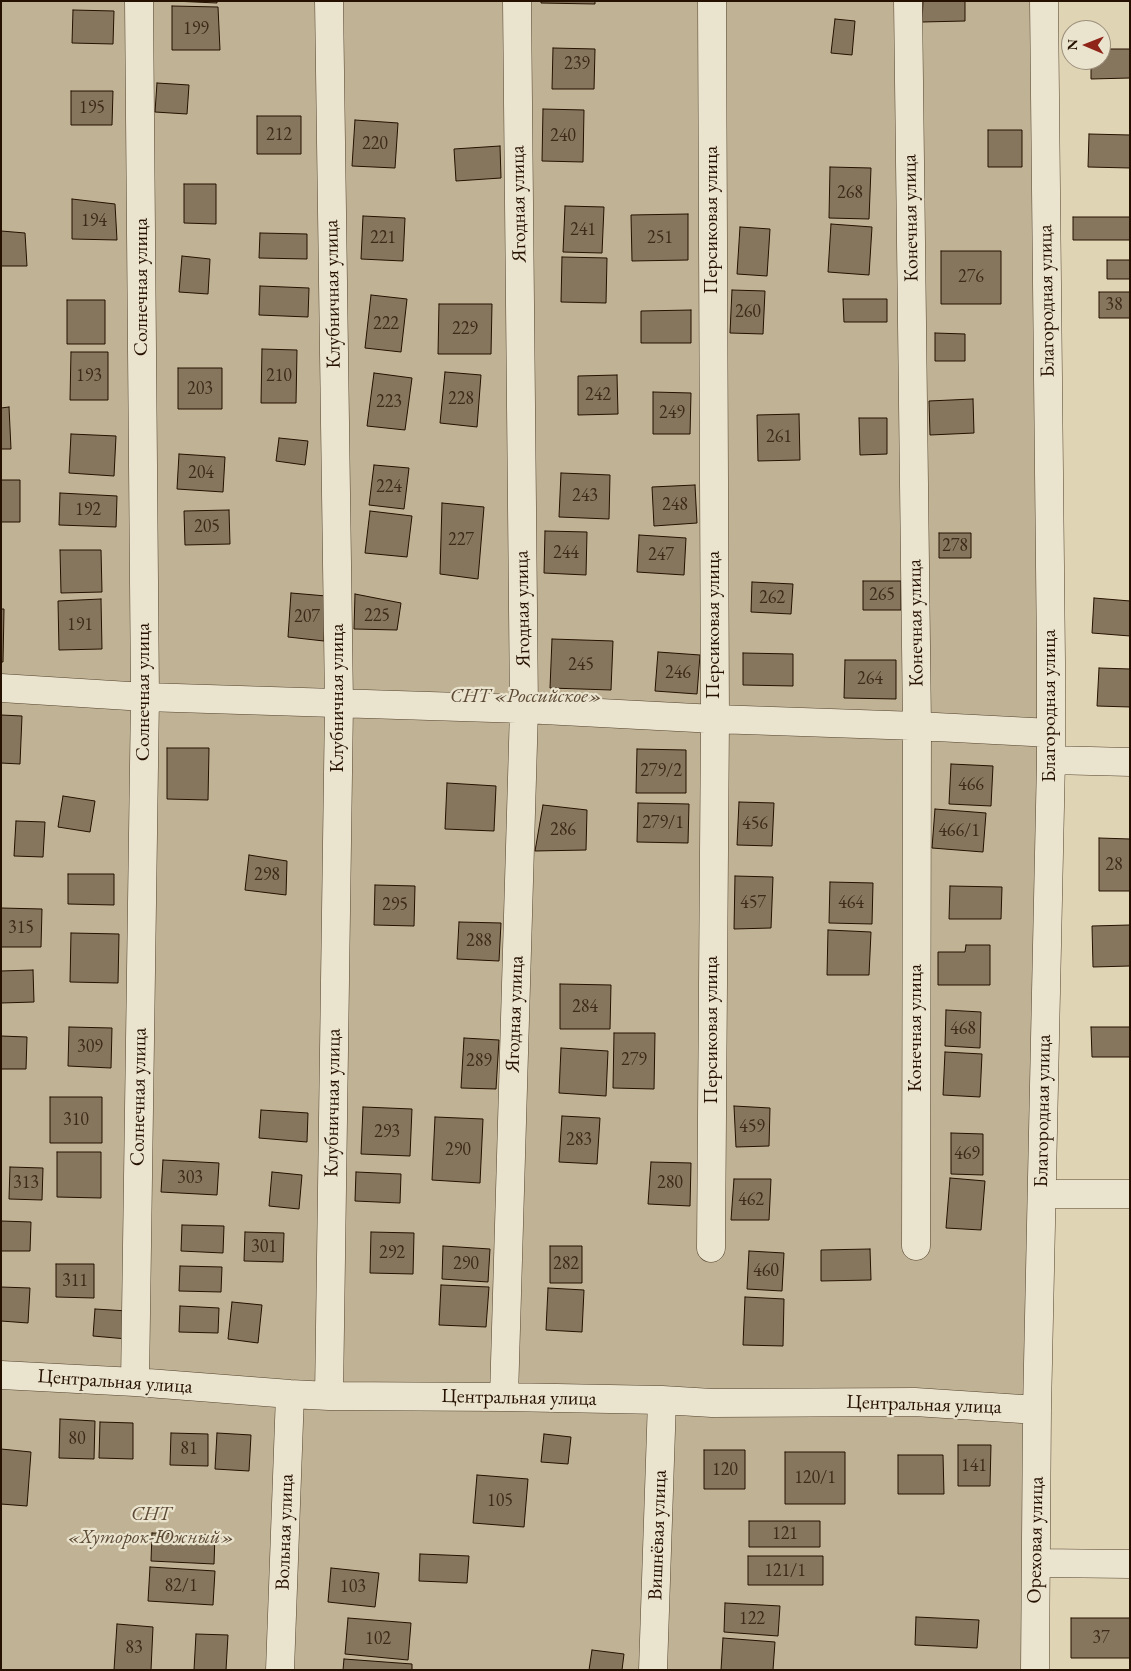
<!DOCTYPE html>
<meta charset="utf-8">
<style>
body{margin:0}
#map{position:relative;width:1131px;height:1671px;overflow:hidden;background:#dfd4b4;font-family:"EB Garamond",serif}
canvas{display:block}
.frame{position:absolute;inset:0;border:2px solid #261100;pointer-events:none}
.north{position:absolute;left:1061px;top:20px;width:50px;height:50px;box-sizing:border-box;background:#eae3ce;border:1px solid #9c8f7c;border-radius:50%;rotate:271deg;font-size:14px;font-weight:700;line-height:20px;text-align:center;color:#261100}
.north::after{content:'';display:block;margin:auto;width:18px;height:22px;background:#8f2418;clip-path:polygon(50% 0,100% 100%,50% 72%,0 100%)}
</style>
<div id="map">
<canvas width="1131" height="1671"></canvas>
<div class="frame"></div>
<div class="north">N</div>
</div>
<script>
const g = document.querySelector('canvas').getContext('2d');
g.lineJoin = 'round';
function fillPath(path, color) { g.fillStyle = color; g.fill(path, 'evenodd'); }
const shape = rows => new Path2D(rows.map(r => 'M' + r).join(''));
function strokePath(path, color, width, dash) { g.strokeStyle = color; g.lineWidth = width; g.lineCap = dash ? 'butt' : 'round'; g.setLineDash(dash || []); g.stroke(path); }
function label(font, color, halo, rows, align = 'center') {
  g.font = font + ' "EB Garamond",serif'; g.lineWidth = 4.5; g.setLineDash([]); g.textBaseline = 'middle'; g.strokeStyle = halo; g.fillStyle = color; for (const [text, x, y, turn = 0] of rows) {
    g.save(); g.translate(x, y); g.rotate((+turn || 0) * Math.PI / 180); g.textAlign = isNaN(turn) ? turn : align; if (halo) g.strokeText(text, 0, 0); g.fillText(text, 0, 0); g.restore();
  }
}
fillPath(shape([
 [1,1,1044,1,1035,1670,1,1670]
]), '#c0b395');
const building = shape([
 [173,1,217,1,217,3,173,1],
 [541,1,595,1,595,4,541,3,541,1],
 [923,1,965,1,965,21,922,22,923,1],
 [172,6,218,7,220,50,172,50,172,6],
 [73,10,114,11,113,44,72,43,73,10],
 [835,19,855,21,852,55,831,53,835,19],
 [553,48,595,49,594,89,552,89,553,48],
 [1101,49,1130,49,1130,78,1091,79,1091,60,1101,60,1101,49],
 [157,83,189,85,187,114,155,112,157,83],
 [71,91,113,91,112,125,71,125,71,91],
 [543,109,584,110,583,162,542,161,543,109],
 [257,116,301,116,301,154,257,154,257,116],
 [355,120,398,123,395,168,352,166,355,120],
 [988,130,1022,130,1022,167,988,167,988,130],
 [1089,134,1130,135,1130,168,1088,167,1089,134],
 [500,146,501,178,456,181,454,149,500,146],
 [830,167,871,168,869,219,829,218,830,167],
 [184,184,216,184,216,224,184,223,184,184],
 [72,199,115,204,117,240,72,239,72,199],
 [565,206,604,207,602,253,563,252,565,206],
 [688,214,688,260,632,261,631,215,688,214],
 [363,216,405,218,403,261,361,259,363,216],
 [1073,217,1130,217,1130,240,1073,240,1073,217],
 [831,224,872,227,869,275,828,272,831,224],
 [740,227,770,229,767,276,737,274,740,227],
 [1,231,25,233,27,266,1,266,1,231],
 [260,233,307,234,307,259,259,258,260,233],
 [941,251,1001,251,1001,304,941,304,941,251],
 [182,256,210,259,208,294,179,292,182,256],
 [562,257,607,258,606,303,561,302,562,257],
 [1107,260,1130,260,1130,279,1107,279,1107,260],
 [260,286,309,288,308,317,259,315,260,286],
 [732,290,765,291,763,334,730,333,732,290],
 [1099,292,1130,292,1130,318,1099,318,1099,292],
 [371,295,407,299,401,352,365,348,371,295],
 [843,299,887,299,887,322,844,322,843,299],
 [67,300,105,300,105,344,67,344,67,300],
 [439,304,492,304,491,354,438,354,439,304],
 [691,310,691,343,641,343,641,311,691,310],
 [935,333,965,334,965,361,935,361,935,333],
 [262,349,297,350,296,403,261,403,262,349],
 [71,352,108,352,108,400,70,400,71,352],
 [178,368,222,368,222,409,178,409,178,368],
 [445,372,481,375,477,427,440,423,445,372],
 [374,373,412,378,405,430,367,426,374,373],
 [617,375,618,414,578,415,578,376,617,375],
 [653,392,691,393,690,434,653,434,653,392],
 [973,399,974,433,930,435,929,401,973,399],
 [9,407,11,449,1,449,1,408,9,407],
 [799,414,800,460,758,461,757,415,799,414],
 [859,418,887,418,887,454,860,455,859,418],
 [71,434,116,436,114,476,69,473,71,434],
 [279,438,308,441,305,465,276,461,279,438],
 [179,454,225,457,223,492,177,489,179,454],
 [374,465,409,468,404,509,369,505,374,465],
 [561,473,610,475,609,519,559,517,561,473],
 [1,480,20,480,20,522,1,522,1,480],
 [695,485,697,523,654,526,652,487,695,485],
 [60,493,117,496,116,527,59,525,60,493],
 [442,503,484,507,478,579,440,574,442,503],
 [229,510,230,544,185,545,184,511,229,510],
 [370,511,412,516,407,557,365,553,370,511],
 [545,531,587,532,586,575,544,573,545,531],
 [939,533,971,533,971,558,939,558,939,533],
 [639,535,686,538,684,575,637,572,639,535],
 [60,550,101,550,102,592,61,593,60,550],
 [863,581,901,581,901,610,863,610,863,581],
 [752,582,793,584,791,614,751,612,752,582],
 [291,593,326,596,324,641,288,637,291,593],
 [355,594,401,603,397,630,354,629,355,594],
 [1094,598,1130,601,1130,636,1092,633,1094,598],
 [101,599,102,649,59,650,58,601,101,599],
 [1,609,4,609,3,662,1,662,1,609],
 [552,639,613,641,611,690,550,688,552,639],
 [658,652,700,655,697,694,655,691,658,652],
 [743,653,793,654,793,686,743,685,743,653],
 [845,660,896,660,896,699,844,698,845,660],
 [1099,668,1130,669,1130,707,1097,706,1099,668],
 [1,715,22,716,20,764,1,763,1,715],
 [167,748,209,748,208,800,167,799,167,748],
 [637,749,686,750,686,793,636,793,637,749],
 [951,764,993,766,991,806,949,804,951,764],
 [447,783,496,786,494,831,445,829,447,783],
 [63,796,95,801,90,832,58,827,63,796],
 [739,802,774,803,772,846,737,845,739,802],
 [638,803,689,804,688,843,637,842,638,803],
 [543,805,587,810,586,850,535,851,543,805],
 [935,809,986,813,983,852,932,848,935,809],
 [16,821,45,822,43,857,14,856,16,821],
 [1099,838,1130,839,1130,891,1099,891,1099,838],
 [249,855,287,861,286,895,245,890,249,855],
 [68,874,114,874,114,905,68,904,68,874],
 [735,876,773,877,771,928,734,929,735,876],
 [830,882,873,883,872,924,829,923,830,882],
 [375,885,415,886,414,926,374,925,375,885],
 [950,886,1002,887,1001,919,949,919,950,886],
 [1,908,42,909,41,947,1,947,1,908],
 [459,922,501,923,499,961,457,959,459,922],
 [1130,925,1130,966,1093,967,1092,926,1130,925],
 [828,930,871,932,869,975,827,975,828,930],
 [71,933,119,934,118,983,70,982,71,933],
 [966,945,990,945,990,985,938,985,938,952,965,952,966,945],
 [33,970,34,1002,1,1003,1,971,33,970],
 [560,984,611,985,610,1029,560,1029,560,984],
 [946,1010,981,1012,980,1048,945,1046,946,1010],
 [69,1027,112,1028,111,1068,68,1066,69,1027],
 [1091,1027,1130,1027,1130,1057,1092,1057,1091,1027],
 [614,1033,655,1033,654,1089,613,1088,614,1033],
 [1,1036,27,1037,26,1069,1,1069,1,1036],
 [464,1038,499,1040,496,1089,461,1088,464,1038],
 [561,1048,608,1051,606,1096,559,1093,561,1048],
 [945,1052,982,1054,980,1097,943,1095,945,1052],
 [50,1097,102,1097,102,1143,50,1143,50,1097],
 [734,1106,770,1108,769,1146,736,1147,734,1106],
 [363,1107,412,1109,410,1156,361,1154,363,1107],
 [261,1110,308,1113,307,1142,259,1138,261,1110],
 [562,1116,600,1118,597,1164,559,1162,562,1116],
 [435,1117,483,1119,480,1183,432,1180,435,1117],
 [951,1133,983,1134,983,1175,951,1174,951,1133],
 [57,1152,101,1152,101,1198,57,1197,57,1152],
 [163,1160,219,1163,217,1195,161,1192,163,1160],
 [651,1162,691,1163,690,1206,648,1204,651,1162],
 [10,1167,43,1168,42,1200,9,1199,10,1167],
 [272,1172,302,1175,299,1209,269,1206,272,1172],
 [356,1172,401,1174,400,1203,355,1201,356,1172],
 [950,1178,985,1181,981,1230,946,1228,950,1178],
 [734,1179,771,1179,769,1220,731,1220,734,1179],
 [1,1221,31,1222,30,1251,1,1251,1,1221],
 [182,1225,224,1226,223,1253,181,1251,182,1225],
 [245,1232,284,1233,283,1262,244,1261,245,1232],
 [371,1232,414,1233,413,1274,370,1273,371,1232],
 [443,1246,490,1249,488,1282,442,1279,443,1246],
 [550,1246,582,1246,582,1283,550,1283,550,1246],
 [870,1249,871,1280,821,1281,821,1250,870,1249],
 [749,1251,784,1253,782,1291,747,1289,749,1251],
 [56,1264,94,1264,94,1298,56,1297,56,1264],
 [180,1266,222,1267,221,1292,179,1291,180,1266],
 [441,1285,489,1287,486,1327,439,1325,441,1285],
 [1,1287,30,1288,28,1323,1,1321,1,1287],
 [548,1288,584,1290,582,1332,546,1330,548,1288],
 [745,1297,784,1299,783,1346,743,1345,745,1297],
 [232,1302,262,1305,258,1343,228,1339,232,1302],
 [180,1306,219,1308,218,1333,179,1332,180,1306],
 [95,1309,128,1311,127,1339,93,1336,95,1309],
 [60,1419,95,1421,94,1459,59,1458,60,1419],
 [100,1422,133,1423,133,1459,99,1458,100,1422],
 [171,1433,208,1434,208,1466,170,1465,171,1433],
 [217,1433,251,1435,249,1471,215,1469,217,1433],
 [544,1434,571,1437,568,1464,541,1462,544,1434],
 [958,1445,991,1445,990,1486,958,1486,958,1445],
 [1,1449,31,1452,27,1506,1,1504,1,1449],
 [704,1450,745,1450,745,1489,704,1489,704,1450],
 [785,1452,845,1452,845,1504,785,1504,785,1452],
 [898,1455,943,1455,944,1494,898,1494,898,1455],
 [477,1475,528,1479,524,1527,473,1523,477,1475],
 [749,1521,820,1521,820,1547,749,1547,749,1521],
 [152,1533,215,1535,214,1564,151,1561,152,1533],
 [420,1554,469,1556,467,1583,419,1581,420,1554],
 [748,1556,823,1556,823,1585,748,1585,748,1556],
 [150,1567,215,1571,213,1605,148,1601,150,1567],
 [331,1568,379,1573,375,1607,328,1602,331,1568],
 [725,1603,780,1606,778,1636,724,1632,725,1603],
 [916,1617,979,1620,977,1648,915,1645,916,1617],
 [348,1618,411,1623,408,1660,345,1654,348,1618],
 [1071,1618,1130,1618,1130,1658,1071,1658,1071,1618],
 [117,1624,153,1627,151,1670,114,1670,117,1624],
 [196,1634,228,1635,226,1670,194,1670,196,1634],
 [723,1638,775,1642,773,1670,721,1670,723,1638],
 [592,1650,624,1654,622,1670,589,1670,592,1650],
 [344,1659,412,1664,412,1670,343,1670,344,1659]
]);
fillPath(building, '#86765e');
strokePath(building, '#261100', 1);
const street = shape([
 [329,1,339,704,329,1396],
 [908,1,917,726,916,1246],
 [1,688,145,697,524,709,715,719,917,726,1051,733],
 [1051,760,1130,762],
 [1042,1194,1130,1194],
 [711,1248,715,719,712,1],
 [1,1375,135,1382,290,1394,329,1396,504,1397,662,1400,712,1403,915,1402,1037,1410],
 [135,1382,145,697,139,1],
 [504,1397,524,709,517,1],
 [1036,1563,1130,1564],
 [280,1670,290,1394],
 [653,1670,662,1400],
 [1035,1670,1037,1410,1051,760,1051,660,1044,1]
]);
strokePath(street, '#54422d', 29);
strokePath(street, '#eae3ce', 28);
label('18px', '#3e2a18', null, [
 ["199",196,29],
 ["239",577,64],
 ["195",92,108],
 ["212",279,135],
 ["240",563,136],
 ["220",375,144],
 ["268",850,193],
 ["194",94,221],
 ["241",583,230],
 ["221",383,238],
 ["251",660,238],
 ["276",971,277],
 ["38",1114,305],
 ["260",748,312],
 ["222",386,324],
 ["229",465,329],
 ["193",89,376],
 ["210",279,376],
 ["203",200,389],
 ["242",598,395],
 ["228",461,399],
 ["223",389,402],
 ["249",672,413],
 ["261",779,437],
 ["204",201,473],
 ["224",389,487],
 ["243",585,496],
 ["248",675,505],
 ["192",88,510],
 ["205",207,527],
 ["227",461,540],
 ["278",955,546],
 ["244",566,553],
 ["247",661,555],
 ["265",882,595],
 ["262",772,598],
 ["225",377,616],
 ["207",307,617],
 ["191",80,625],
 ["245",581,665],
 ["246",678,673],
 ["264",870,679],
 ["279/2",661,771],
 ["466",971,785],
 ["279/1",663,823],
 ["456",755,824],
 ["286",563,830],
 ["466/1",959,831],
 ["28",1114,865],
 ["298",267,875],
 ["457",753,903],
 ["464",851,903],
 ["295",395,905],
 ["315",21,928],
 ["288",479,941],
 ["284",585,1007],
 ["468",963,1029],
 ["309",90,1047],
 ["279",634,1060],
 ["289",479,1061],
 ["310",76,1120],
 ["459",752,1127],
 ["293",387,1132],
 ["283",579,1140],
 ["290",458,1150],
 ["469",967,1154],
 ["303",190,1178],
 ["313",26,1183],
 ["280",670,1183],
 ["462",751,1200],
 ["301",264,1247],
 ["292",392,1253],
 ["290",466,1264],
 ["282",566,1264],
 ["460",766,1271],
 ["311",75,1281],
 ["80",77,1439],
 ["81",189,1449],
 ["141",974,1466],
 ["120",725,1470],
 ["120/1",815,1478],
 ["105",500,1501],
 ["121",785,1534],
 ["121/1",785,1571],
 ["82/1",181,1586],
 ["103",353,1587],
 ["122",752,1619],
 ["37",1101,1638],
 ["102",378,1639],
 ["83",134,1648]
]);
label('20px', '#261100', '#eae3ce', [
 ["Ягодная улица",519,204,-91],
 ["Конечная улица",911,218,-91],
 ["Персиковая улица",712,220,-90],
 ["Солнечная улица",142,287,-90],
 ["Клубничная улица",333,294,-91],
 ["Благородная улица",1047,301,-91],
 ["Ягодная улица",523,609,-91],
 ["Конечная улица",916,623,-91],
 ["Персиковая улица",714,625,-90],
 ["Солнечная улица",144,692,-90],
 ["Клубничная улица",338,698,-90],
 ["Благородная улица",1050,706,-90],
 ["Ягодная улица",515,1014,-88],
 ["Конечная улица",916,1028,-90],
 ["Персиковая улица",712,1030,-90],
 ["Солнечная улица",139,1097,-89],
 ["Клубничная улица",333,1103,-89],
 ["Благородная улица",1043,1111,-89],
 ["Центральная улица",115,1382,4],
 ["Центральная улица",519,1398,1],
 ["Центральная улица",924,1405,2],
 ["Вольная улица",285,1532,-88],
 ["Вишнёвая улица",658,1535,-88],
 ["Ореховая улица",1036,1540,-89]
]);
label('italic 20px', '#5c4a34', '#eae3ce', [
 ["СНТ «Российское»",526,697],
 ["СНТ",151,1515],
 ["«Хуторок-Южный»",151,1538]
]);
</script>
